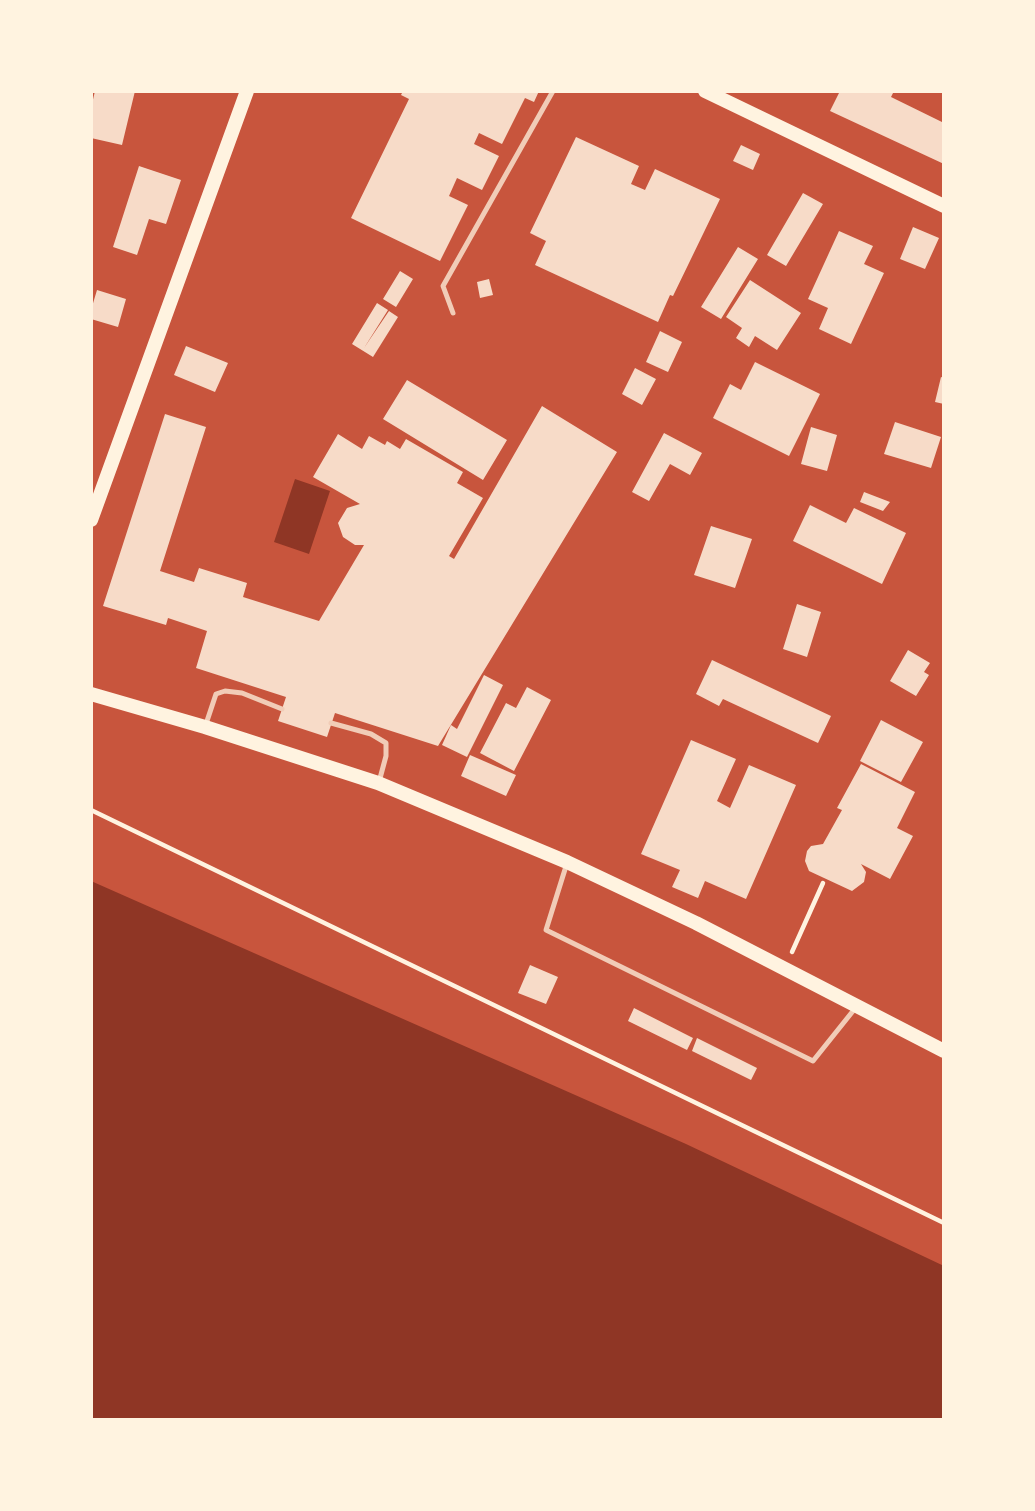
<!DOCTYPE html>
<style>
body{margin:0}
#map{position:relative;width:1035px;height:1511px;overflow:hidden;background:#c8553d;font-family:Barlow,sans-serif}
canvas{display:block}
.frame{position:absolute;inset:0;border:93px solid #fff3e0;pointer-events:none}
</style>
<div id="map">
<canvas width="1035" height="1511"></canvas>
<div class="frame"></div>
</div>
<script>
const g = document.querySelector('canvas').getContext('2d');
g.lineJoin = 'round';
function fillPath(path, color) { g.fillStyle = color; g.fill(path, 'evenodd'); }
const shape = rows => new Path2D(rows.map(r => 'M' + r).join(''));
function strokePath(path, color, width, dash) { g.strokeStyle = color; g.lineWidth = width; g.lineCap = dash ? 'butt' : 'round'; g.setLineDash(dash || []); g.stroke(path); }
fillPath(shape([
 [295,479,330,491,309,554,274,542],
 [91,881,686,1144,944,1266,944,1420,91,1420]
]), '#8f3625');
fillPath(shape([
 [95,91,135,91,122,145,91,138,91,108],
 [403,91,539,91,534,102,525,98,502,144,479,133,474,144,499,156,482,190,457,178,449,196,468,205,440,261,351,218,409,99,401,95],
 [840,91,894,91,891,97,944,123,944,164,830,111],
 [576,137,639,166,631,184,645,190,655,169,720,199,673,296,670,295,658,322,535,265,546,241,530,233],
 [741,145,760,154,753,170,733,161],
 [139,166,181,180,166,224,149,219,137,255,113,247],
 [803,193,823,204,786,266,767,255],
 [913,227,939,238,925,269,900,259],
 [839,231,873,246,864,264,884,273,851,344,819,329,828,308,808,299],
 [738,247,758,259,721,319,701,307],
 [400,271,413,279,396,307,383,299],
 [489,279,493,295,480,298,477,282],
 [750,280,801,313,777,350,755,336,749,347,736,338,742,328,726,317],
 [97,290,126,299,118,327,91,319,91,310],
 [377,303,388,310,364,348,389,311,398,317,373,357,352,344],
 [660,331,682,342,668,372,646,362],
 [186,346,228,363,215,392,174,375],
 [755,362,820,394,789,456,713,418,730,384,741,390],
 [635,368,656,379,642,405,622,394],
 [941,377,944,378,944,404,935,402],
 [407,380,507,440,483,480,383,419],
 [542,406,617,452,438,746,335,713,327,737,278,721,286,697,196,668,207,631,168,618,166,625,103,606,165,414,206,427,160,571,194,582,199,568,247,583,243,597,319,621,364,545,355,545,343,537,338,523,347,508,360,504,313,477,338,434,362,449,369,436,385,445,387,441,400,449,406,439,463,472,457,483,483,498,449,556,454,559],
 [895,422,941,437,931,468,884,454],
 [811,427,837,435,827,471,801,464],
 [664,433,702,453,690,475,670,464,649,501,632,492],
 [864,492,890,502,883,511,860,502],
 [810,505,846,523,854,508,906,533,882,584,793,541],
 [711,526,752,539,735,588,694,575],
 [797,604,821,612,807,657,783,649],
 [908,650,930,663,924,672,929,675,916,696,890,681],
 [712,660,831,716,818,743,723,699,719,706,696,694],
 [484,675,503,685,467,757,442,745,451,725,457,729],
 [527,687,551,700,514,771,480,753,506,703,516,708],
 [881,720,923,742,901,782,860,761],
 [691,740,736,759,717,801,730,808,749,765,796,785,746,899,705,881,698,898,672,887,680,870,641,854],
 [470,755,516,775,506,796,461,776],
 [861,764,915,792,897,828,913,836,890,879,861,864,866,872,864,882,852,891,809,871,805,861,807,851,811,846,823,844,842,810,837,808],
 [530,965,558,977,546,1004,518,993],
 [634,1008,693,1038,687,1050,628,1021],
 [697,1038,757,1068,751,1080,692,1051]
]), '#f7dbc8');
strokePath(shape([
 [91,810,944,1223],
 [792,952,823,883]
]), '#fff3e0', 4.5);
strokePath(shape([
 [453,313,443,286,553,91],
 [331,723,371,734,386,743,386,756,379,782],
 [206,724,216,694,225,691,242,693,282,709],
 [567,863,546,930,813,1061,857,1006]
]), '#f1ccb7', 5);
strokePath(shape([
 [705,91,944,206],
 [91,520,247,91],
 [91,694,205,727,378,783,567,862,696,923,944,1051]
]), '#fff3e0', 14);
</script>
